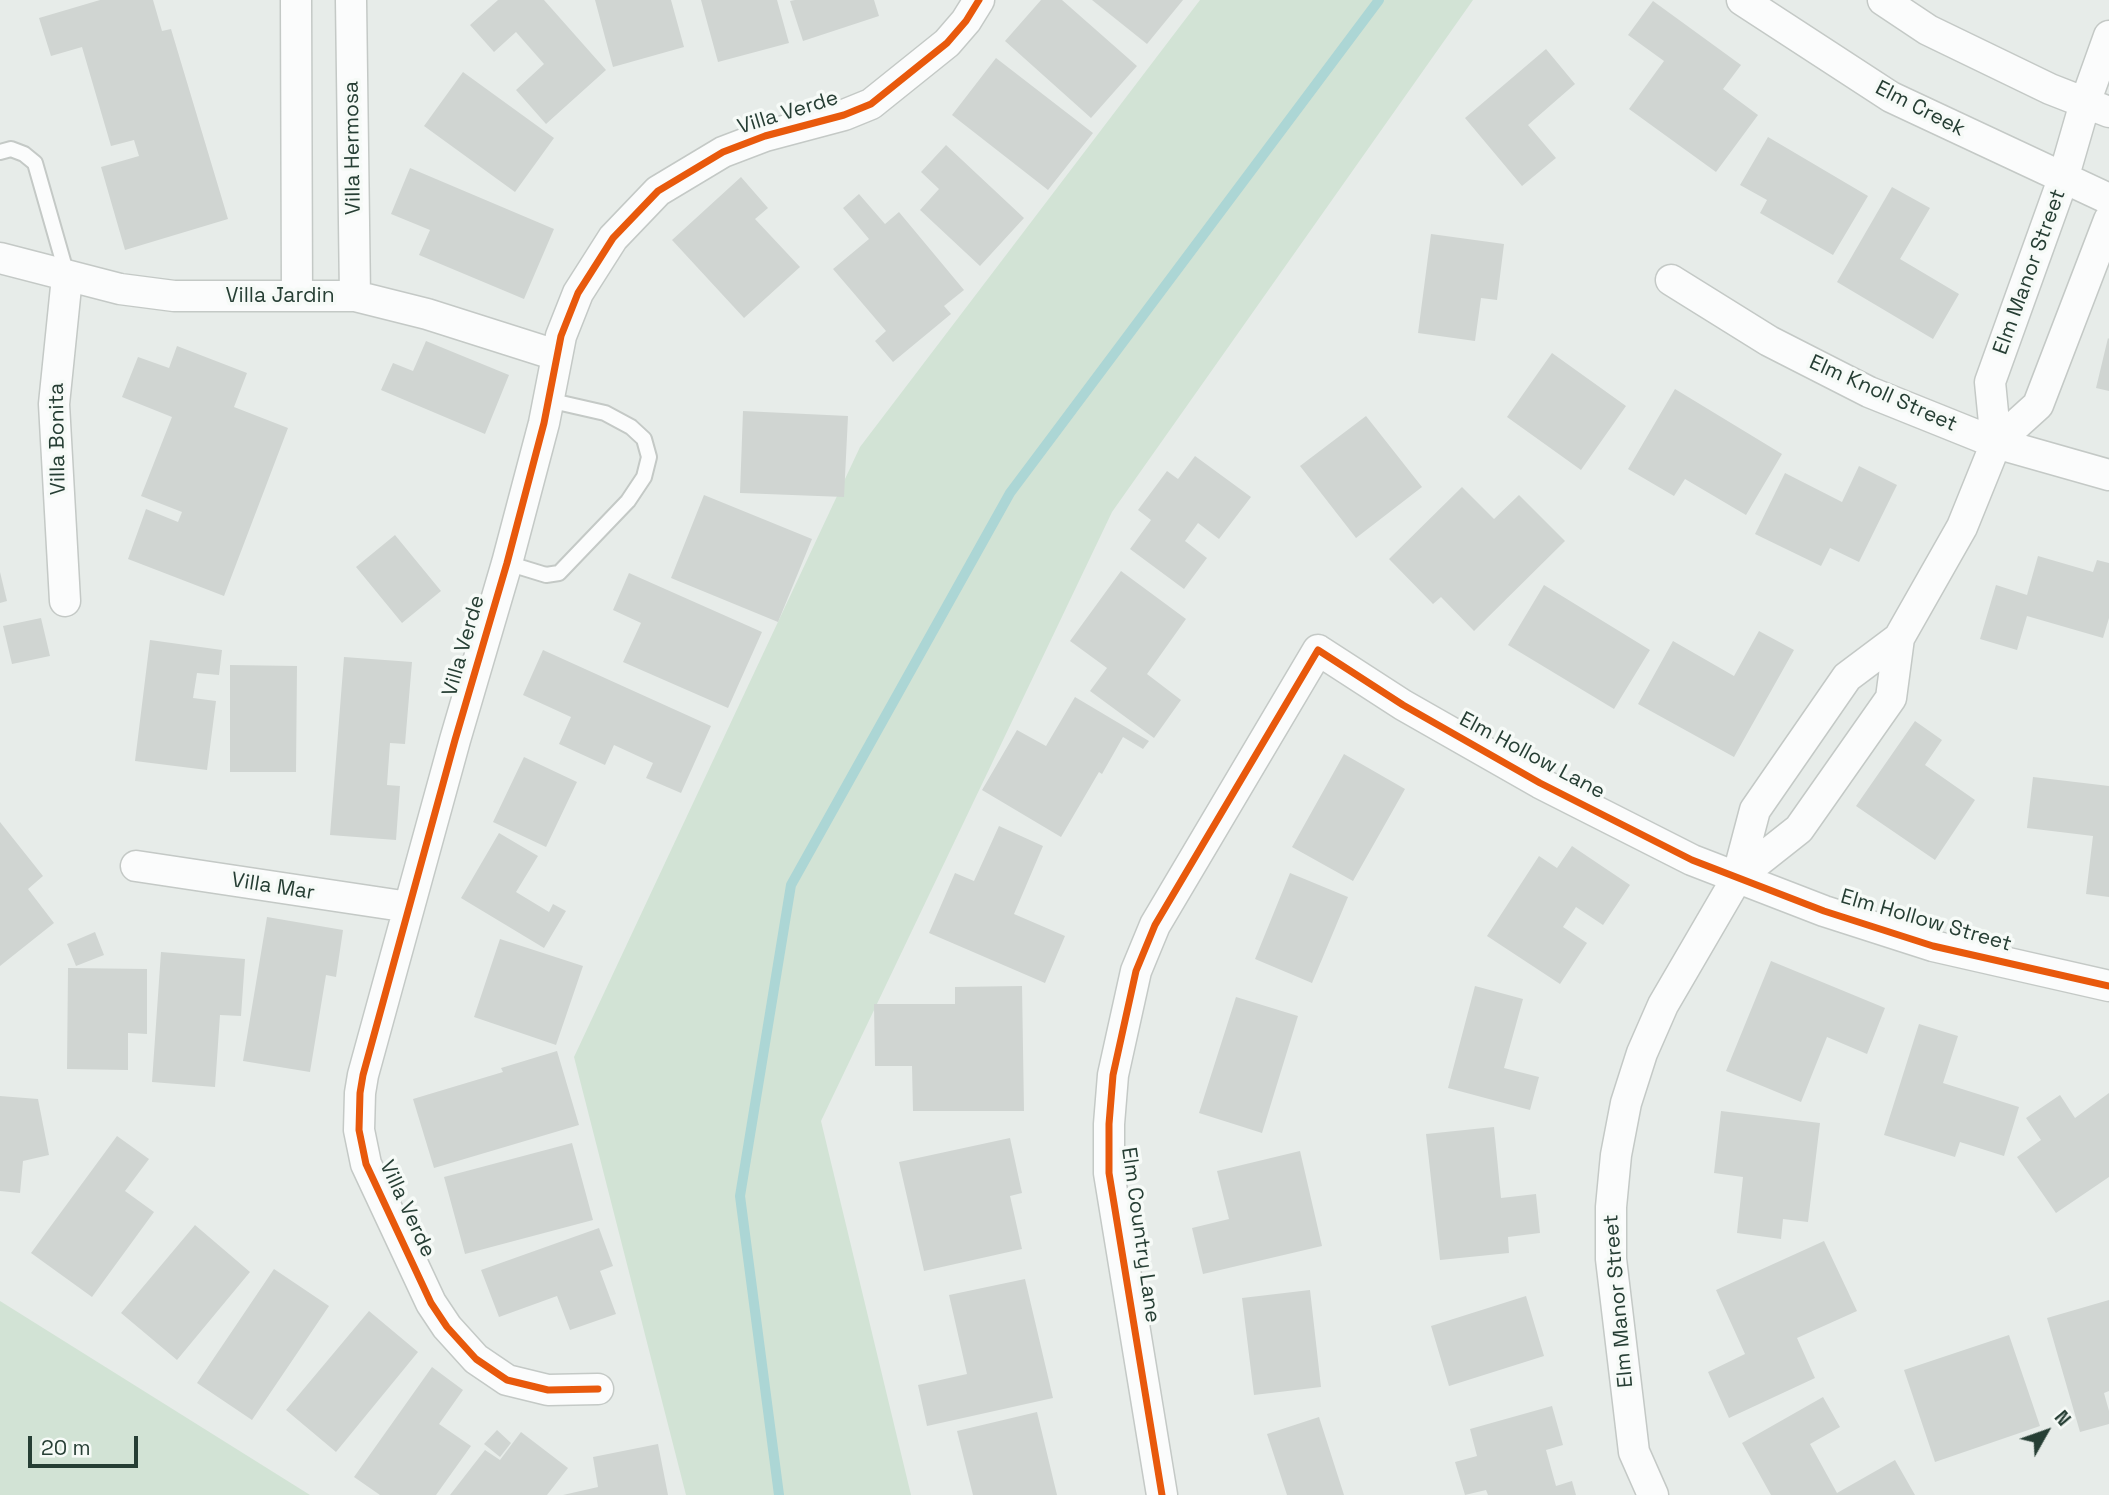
<!DOCTYPE html>
<style>
body{margin:0}
#map{position:relative;width:2109px;height:1495px;overflow:hidden;background:#e7ece9;font-family:"Space Grotesk",sans-serif}
canvas{display:block}
.north{position:absolute;left:2011px;top:1397px;width:70px;height:70px;-webkit-text-stroke:5px #f6faf7;paint-order:stroke;rotate:50deg;font-size:19px;font-weight:700;line-height:28px;text-align:center;color:#263e34}
.north::after{content:'';display:block;margin:auto;width:24px;height:32px;background:#263e34;clip-path:polygon(50% 0,100% 100%,50% 72%,0 100%)}
.scale{position:absolute;left:28px;top:1436px;width:110px;height:32px;box-sizing:border-box;border:4px solid #263e34;border-top:0;padding-left:9px;font-size:21px;line-height:24px;white-space:nowrap;color:#263e34;-webkit-text-stroke:5px #f6faf7;paint-order:stroke}
</style>
<div id="map">
<canvas width="2109" height="1495"></canvas>
<div class="north">N</div>
<div class="scale">20 m</div>
</div>
<script>
const g = document.querySelector('canvas').getContext('2d');
g.lineJoin = 'round';
function fillPath(path, color) { g.fillStyle = color; g.fill(path, 'evenodd'); }
const shape = rows => new Path2D(rows.map(r => 'M' + r).join(''));
function strokePath(path, color, width, dash) { g.strokeStyle = color; g.lineWidth = width; g.lineCap = dash ? 'butt' : 'round'; g.setLineDash(dash || []); g.stroke(path); }
function label(font, color, halo, rows, align = 'center') {
  g.font = font + ' "Space Grotesk",sans-serif'; g.lineWidth = 7; g.setLineDash([]); g.textBaseline = 'middle'; g.strokeStyle = halo; g.fillStyle = color; for (const [text, x, y, turn = 0] of rows) {
    g.save(); g.translate(x, y); g.rotate((+turn || 0) * Math.PI / 180); g.textAlign = isNaN(turn) ? turn : align; if (halo) g.strokeText(text, 0, 0); g.fillText(text, 0, 0); g.restore();
  }
}
fillPath(shape([
 [1200,0,1473,0,1112,512,821,1121,911,1495,686,1495,574,1057,860,447],
 [0,1301,310,1495,0,1495]
]), '#d2e3d5');
strokePath(shape([
 [779,1495,740,1196,791,885,1010,493,1379,0]
]), '#acd6d5', 10);
fillPath(shape([
 [100,0,153,0,162,31,171,29,228,219,125,250,101,167,139,156,134,140,111,146,82,47,51,56,39,18],
 [498,0,544,0,606,70,546,124,516,90,544,64,516,32,494,52,470,25],
 [595,0,671,0,684,47,613,67],
 [701,0,777,0,789,43,718,62],
 [795,0,874,0,879,16,803,41,790,1],
 [1041,0,1062,0,1137,66,1091,118,1005,41],
 [1092,0,1183,0,1147,44],
 [1653,1,1741,65,1723,89,1758,115,1716,172,1629,109,1664,61,1628,35],
 [1546,49,1575,84,1528,125,1556,158,1522,186,1465,118],
 [996,58,1093,133,1048,190,952,115],
 [463,72,554,138,515,192,424,126],
 [1768,137,1868,196,1833,255,1760,213,1767,200,1740,185],
 [946,145,1024,218,980,266,920,210,939,189,921,172],
 [410,168,554,229,524,299,419,255,430,230,391,214],
 [741,177,768,208,755,219,800,267,744,318,672,240],
 [1892,187,1930,208,1900,259,1959,294,1933,339,1837,282],
 [859,194,885,224,899,212,964,290,944,306,951,314,893,362,875,341,886,331,833,269,869,239,843,208],
 [1431,234,1504,244,1497,300,1481,298,1475,341,1418,333],
 [2108,338,2109,339,2109,391,2096,388],
 [426,341,509,375,485,434,381,390,393,363,413,371],
 [177,346,247,373,234,407,288,428,224,596,128,559,146,509,178,522,182,512,141,496,172,417,122,397,138,357,169,368],
 [1552,353,1626,406,1581,470,1507,417],
 [1675,389,1782,454,1746,515,1685,479,1674,496,1628,469],
 [743,411,848,416,844,497,740,493],
 [1366,416,1422,487,1356,538,1300,466],
 [1195,456,1251,497,1219,539,1198,523,1185,541,1207,558,1184,589,1130,549,1151,520,1138,510,1167,471,1178,479],
 [1859,466,1897,485,1859,562,1830,548,1821,566,1755,534,1785,473,1842,502],
 [1462,487,1494,519,1519,495,1565,541,1474,631,1441,597,1433,604,1389,559],
 [704,495,812,539,778,622,671,578],
 [395,535,441,591,402,623,356,567],
 [2038,556,2093,572,2097,560,2109,563,2109,618,2103,638,2027,616,2017,650,1980,639,1996,585,2027,595],
 [1121,571,1186,619,1147,674,1181,700,1154,738,1090,691,1107,668,1070,641],
 [0,572,7,601,0,603],
 [629,573,762,632,728,708,623,662,641,623,613,610],
 [1544,585,1650,650,1614,709,1508,645],
 [41,618,50,656,12,664,3,626],
 [1759,631,1794,650,1734,757,1638,704,1673,641,1734,676],
 [150,640,222,650,219,675,197,673,193,698,216,701,207,770,135,761],
 [543,650,711,726,681,793,646,778,653,763,614,745,605,765,559,744,571,717,523,695],
 [344,657,412,662,405,744,390,743,387,785,400,786,396,840,330,835],
 [230,665,297,666,296,772,230,772],
 [1075,697,1149,741,1143,749,1123,737,1102,774,1099,772,1061,837,982,790,1017,730,1046,746],
 [1915,721,1942,740,1925,765,1975,800,1935,860,1856,806],
 [1344,754,1405,789,1353,881,1292,847],
 [524,757,577,782,546,847,493,822],
 [2033,777,2109,786,2109,897,2086,894,2093,836,2027,828],
 [0,822,43,876,28,889,54,923,0,966],
 [999,826,1043,846,1014,914,1065,936,1045,983,929,933,955,873,974,881],
 [499,833,538,856,516,892,549,912,553,904,566,911,544,948,461,898],
 [1572,846,1630,885,1603,925,1576,907,1563,927,1587,943,1560,984,1487,936,1539,856,1557,868],
 [1290,873,1348,897,1312,983,1255,959],
 [267,917,343,930,336,977,326,975,310,1072,243,1061],
 [95,932,104,955,76,966,67,944],
 [500,939,583,966,556,1045,474,1017],
 [161,952,245,959,241,1016,220,1015,215,1087,152,1082],
 [1771,961,1885,1008,1867,1054,1827,1037,1801,1102,1726,1071],
 [68,968,147,969,147,1034,128,1033,128,1070,67,1069],
 [1022,986,1024,1111,913,1111,912,1066,875,1066,874,1004,955,1004,955,987],
 [1475,986,1523,999,1504,1068,1539,1077,1530,1110,1448,1088],
 [1236,997,1298,1016,1262,1133,1199,1113],
 [1919,1024,1958,1036,1943,1083,2019,1107,2004,1156,1960,1142,1955,1157,1884,1135],
 [557,1051,579,1125,434,1168,413,1099,503,1072,501,1068],
 [2109,1093,2109,1177,2056,1213,2017,1157,2041,1140,2026,1118,2060,1095,2075,1118],
 [0,1096,38,1099,49,1155,23,1161,20,1193,0,1191],
 [1721,1111,1820,1123,1808,1222,1783,1219,1781,1239,1737,1233,1743,1177,1714,1173],
 [1494,1127,1501,1198,1536,1194,1540,1233,1508,1237,1509,1253,1440,1260,1426,1134],
 [117,1136,149,1159,125,1191,154,1212,92,1297,31,1253],
 [1010,1138,1022,1193,1010,1196,1022,1249,924,1271,899,1162],
 [572,1143,593,1220,465,1254,444,1177],
 [1300,1151,1322,1246,1203,1274,1192,1228,1229,1219,1217,1171],
 [195,1225,250,1272,177,1360,121,1313],
 [599,1228,613,1266,600,1271,616,1314,570,1330,557,1296,499,1317,481,1270],
 [1824,1241,1857,1311,1797,1338,1815,1378,1729,1418,1708,1372,1745,1354,1716,1290],
 [274,1269,329,1306,252,1420,197,1383],
 [1025,1279,1053,1398,927,1426,918,1385,967,1374,949,1295],
 [1310,1290,1321,1387,1254,1395,1242,1298],
 [1526,1296,1544,1356,1449,1386,1431,1326],
 [2109,1300,2109,1391,2104,1393,2109,1411,2109,1424,2080,1432,2047,1318],
 [369,1311,418,1352,336,1452,286,1410],
 [2009,1335,2040,1426,1935,1462,1904,1370],
 [432,1367,463,1390,439,1424,471,1446,436,1495,380,1495,354,1477],
 [1823,1397,1840,1427,1810,1444,1837,1493,1895,1460,1915,1495,1771,1495,1742,1443],
 [1552,1406,1563,1445,1546,1450,1556,1486,1572,1481,1576,1495,1488,1495,1486,1490,1465,1495,1455,1462,1477,1456,1470,1429],
 [1037,1412,1057,1495,973,1495,957,1431],
 [1319,1417,1344,1495,1287,1495,1267,1434],
 [497,1430,511,1443,500,1457,484,1444],
 [521,1432,568,1468,547,1495,450,1495,485,1450,500,1460],
 [658,1444,668,1495,563,1495,598,1487,593,1457]
]), '#d0d5d2');
const lane = shape([
 [0,152,11,149,24,154,35,163,67,275],
 [507,563,546,575,559,573,628,501,644,477,649,457,644,439,631,427,605,413,548,400]
]);
const street = shape([
 [296,0,297,296],
 [351,0,355,296],
 [1742,0,1891,97,2109,199],
 [1883,0,1928,30,2050,89,2109,112],
 [0,258,120,289,174,296,355,296,427,314,556,355],
 [1671,280,1769,341,1869,392,1996,443,2109,475],
 [1996,443,1990,382,2063,179,2085,103,2109,36],
 [65,601,54,404,67,277],
 [136,866,409,907],
 [1737,878,1799,829,1891,698,1899,638,1962,527,1996,443,2038,405,2109,220],
 [598,1389,548,1390,507,1380,476,1359,447,1327,431,1303,366,1164,359,1130,360,1093,363,1075,455,740,507,563,544,423,561,336,578,293,613,238,658,191,723,152,765,136,844,115,871,104,947,43,966,21,979,0],
 [1162,1495,1109,1173,1109,1124,1113,1075,1136,971,1155,925,1318,650,1403,705,1540,783,1692,860,1824,911,1933,946,2109,986],
 [1653,1495,1634,1452,1611,1259,1611,1207,1616,1155,1626,1103,1642,1053,1663,1005,1737,878,1755,810,1847,677,1899,638]
]);
strokePath(lane, '#c4c9c6', 18);
strokePath(street, '#c4c9c6', 33);
strokePath(lane, '#fbfcfc', 14);
strokePath(street, '#fbfcfc', 30);
strokePath(shape([
 [598,1389,548,1390,507,1380,476,1359,447,1327,431,1303,366,1164,359,1130,360,1093,363,1075,455,740,507,563,544,423,561,336,578,293,613,238,658,191,723,152,765,136,844,115,871,104,947,43,966,21,979,0],
 [1162,1495,1109,1173,1109,1124,1113,1075,1136,971,1155,925,1318,650,1403,705,1540,783,1692,860,1824,911,1933,946,2109,986]
]), '#e8590c', 7);
label('21px', '#263e34', '#f6faf7', [
 ["Elm Creek",1920,109,27],
 ["Villa Verde",788,113,-17],
 ["Villa Hermosa",353,148,-91],
 ["Elm Manor Street",2030,272,-70],
 ["Villa Jardin",280,296],
 ["Elm Knoll Street",1883,394,24],
 ["Villa Bonita",58,439,-91],
 ["Villa Verde",464,646,-74],
 ["Elm Hollow Lane",1532,756,28],
 ["Villa Mar",273,887,9],
 ["Elm Hollow Street",1926,921,16],
 ["Villa Verde",407,1209,65],
 ["Elm Country Lane",1140,1235,82],
 ["Elm Manor Street",1619,1301,-95]
]);
</script>
